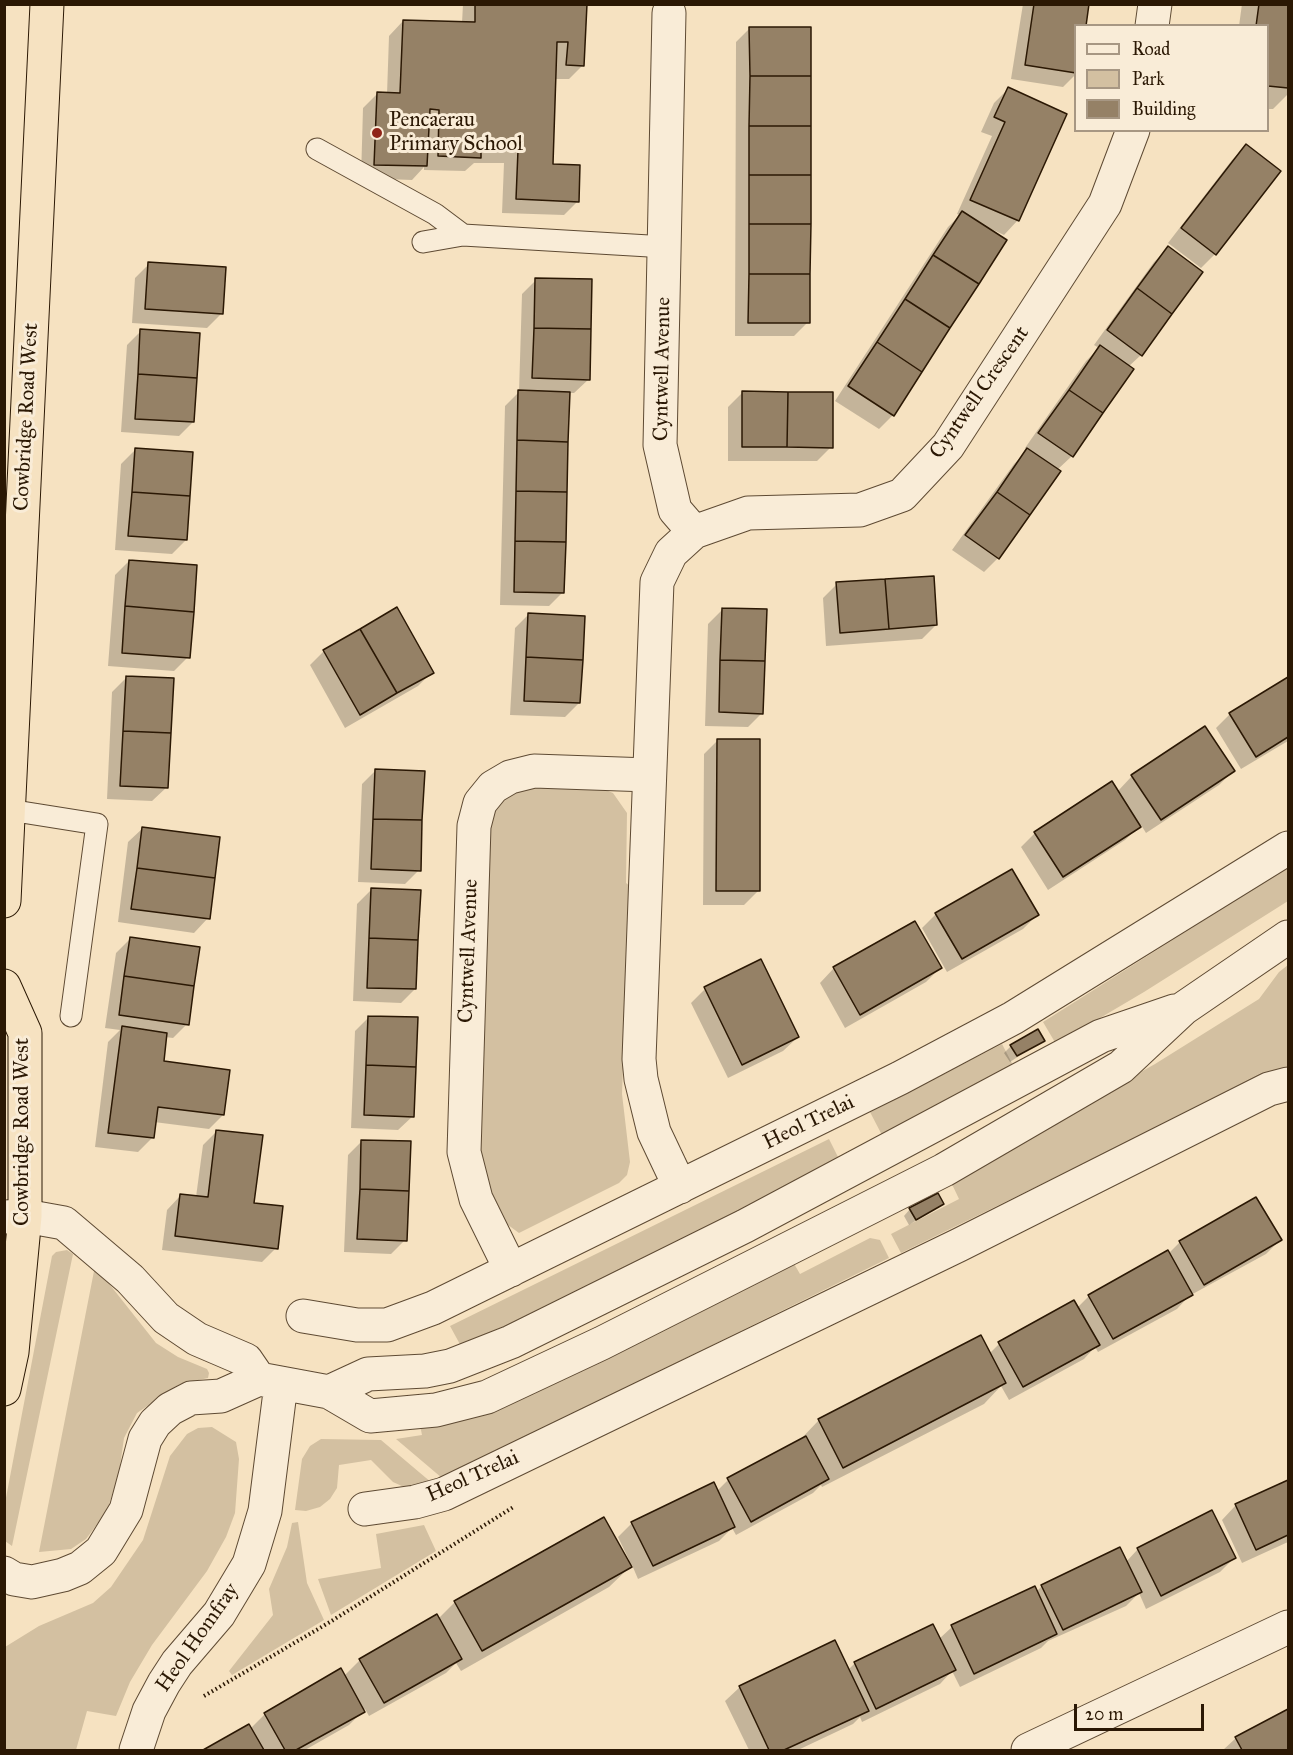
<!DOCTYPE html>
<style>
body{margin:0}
#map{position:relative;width:1293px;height:1755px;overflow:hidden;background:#f6e2c1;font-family:"IM FELL Great Primer",serif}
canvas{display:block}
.frame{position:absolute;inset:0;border:6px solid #2b1804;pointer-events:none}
.legend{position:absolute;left:1074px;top:24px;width:195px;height:108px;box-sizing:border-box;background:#f9ecd7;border:2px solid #a79783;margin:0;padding:8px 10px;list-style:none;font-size:18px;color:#2b1804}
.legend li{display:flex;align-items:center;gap:12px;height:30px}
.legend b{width:30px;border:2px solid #a79783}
.scale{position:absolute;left:1074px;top:1704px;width:130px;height:27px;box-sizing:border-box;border:3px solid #2b1804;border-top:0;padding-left:8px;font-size:18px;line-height:21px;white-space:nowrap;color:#2b1804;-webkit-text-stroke:4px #f9ecd7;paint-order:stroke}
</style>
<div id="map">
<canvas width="1293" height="1755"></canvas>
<div class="frame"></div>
<ul class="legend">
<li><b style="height:8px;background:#f9ecd7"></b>Road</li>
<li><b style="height:16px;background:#d3c0a1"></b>Park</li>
<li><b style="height:16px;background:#958166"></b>Building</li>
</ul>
<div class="scale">20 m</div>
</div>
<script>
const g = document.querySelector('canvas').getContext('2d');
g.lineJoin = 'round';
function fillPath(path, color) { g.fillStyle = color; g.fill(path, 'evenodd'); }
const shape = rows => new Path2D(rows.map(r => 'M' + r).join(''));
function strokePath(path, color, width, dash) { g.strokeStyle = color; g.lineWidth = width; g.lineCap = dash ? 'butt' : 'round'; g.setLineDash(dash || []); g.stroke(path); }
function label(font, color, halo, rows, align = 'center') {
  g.font = font + ' "IM FELL Great Primer",serif'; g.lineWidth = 6; g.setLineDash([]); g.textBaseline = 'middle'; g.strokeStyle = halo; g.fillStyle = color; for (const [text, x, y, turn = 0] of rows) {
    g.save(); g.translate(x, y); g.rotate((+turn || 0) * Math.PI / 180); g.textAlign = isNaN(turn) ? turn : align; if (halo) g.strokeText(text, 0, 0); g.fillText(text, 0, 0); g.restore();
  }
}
fillPath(shape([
 [527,788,601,788,613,793,627,813,626,883,630,886,622,1094,630,1162,627,1175,619,1183,519,1233,504,1222,482,1178,476,1153,487,832,492,815,501,800,512,791],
 [1288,867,1288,901,1144,992,1056,1044,1043,1022],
 [1288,965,1288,1071,1234,1090,901,1253,891,1234,959,1199,950,1180,1155,1064,1259,999,1279,972],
 [1002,1044,1015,1069,884,1139,870,1112],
 [829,1139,841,1163,462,1348,450,1326],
 [870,1238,880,1240,889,1258,442,1478,396,1439,422,1435,420,1425,793,1262,800,1274],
 [67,1250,73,1254,12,1546,5,1541,5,1503,52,1256,56,1252],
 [95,1266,156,1343,178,1357,207,1369,209,1373,208,1378,180,1384,137,1413,124,1438,119,1473,107,1511,86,1539,71,1549,39,1552],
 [212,1427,236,1442,239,1459,235,1513,226,1537,207,1571,152,1645,130,1682,116,1716,87,1711,76,1750,5,1750,5,1647,39,1626,93,1603,111,1587,143,1540,170,1456,187,1434,198,1428],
 [321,1439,381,1440,432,1483,404,1487,393,1482,371,1460,339,1465,337,1488,330,1499,320,1507,306,1511,295,1510,302,1459,310,1446],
 [298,1522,307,1583,324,1620,232,1675,229,1671,273,1615,269,1589,287,1547,292,1523],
 [424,1525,436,1551,331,1615,318,1579,381,1568,376,1534]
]), '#d3c0a1');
fillPath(shape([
 [463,4,585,4,583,65,569,79,554,79,551,166,578,201,564,215,502,213,504,163,474,163,465,171,424,170,424,167,412,180,361,178,363,108,377,94,387,94,389,36,403,21,462,23],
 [1023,4,1087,4,1076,26,1076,74,1063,87,1011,79],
 [1242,4,1288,4,1288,94,1273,109,1268,109,1268,26,1239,26],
 [750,28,808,322,794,336,735,336,736,42],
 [1008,89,1018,220,1004,235,989,228,893,415,879,429,835,401,948,227,960,215,957,214,992,136,981,132,994,103],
 [1246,146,1279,171,1215,254,1201,268,1168,243,1232,160],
 [1168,248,1141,355,1128,367,1132,370,1072,456,1057,470,998,558,984,572,952,550,1014,464,1028,450,1025,448,1086,361,1099,348,1094,345,1154,262],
 [149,264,221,314,207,328,132,323,135,278],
 [536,280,589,379,574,393,568,393,563,592,549,606,500,605,505,406,519,392,522,294],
 [141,331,193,422,179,436,121,432,127,345],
 [742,393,831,447,817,461,728,461,728,407],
 [135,450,186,540,172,554,115,550,121,464],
 [129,561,188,657,174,671,108,666,115,575],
 [837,584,936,625,922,639,826,646,823,598],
 [723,609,762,713,748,727,705,726,708,624],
 [529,614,579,703,565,717,510,715,515,628],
 [324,651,432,672,418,686,345,728,310,665],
 [126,678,167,787,152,801,107,799,112,692],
 [1288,678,1288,741,1241,769,1216,728,1230,714],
 [718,740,758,891,744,905,703,905,704,754],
 [376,770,419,870,405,884,358,882,362,784],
 [1233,771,1219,785,1146,833,1141,825,1125,840,1048,890,1021,847,1035,833,1117,792,1132,776],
 [143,828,208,918,194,933,118,922,128,842],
 [371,890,415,989,401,1003,353,1001,357,904],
 [936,914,1037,915,1023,929,947,972,922,928],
 [914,923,940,968,926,982,845,1028,820,983,834,968],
 [130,939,187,1024,173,1038,165,1037,162,1062,223,1115,209,1129,154,1122,152,1138,138,1152,95,1147,108,1042,120,1030,105,1028,116,953],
 [760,961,798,1037,783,1051,728,1078,691,1003,705,989],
 [369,1017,413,1116,398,1130,351,1128,355,1031],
 [1043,1040,1010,1062,1004,1053,1011,1046],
 [217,1131,276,1248,262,1262,162,1250,167,1210,181,1195,196,1197,203,1145],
 [362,1141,405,1240,391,1254,344,1252,348,1155],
 [942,1204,909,1225,904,1216,910,1209],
 [1280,1240,1266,1254,1189,1296,1177,1309,1098,1352,1095,1347,1084,1359,1009,1400,1001,1386,984,1404,822,1487,821,1485,813,1493,736,1535,732,1528,719,1541,638,1579,632,1565,609,1587,461,1671,456,1663,446,1673,369,1716,365,1709,349,1725,305,1750,206,1750,249,1726,250,1729,265,1714,344,1676,360,1660,438,1619,455,1602,627,1561,629,1560,618,1537,632,1523,717,1491,728,1480,798,1442,819,1420,989,1354,999,1344,1077,1308,1089,1296,1168,1254,1180,1242],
 [1288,1481,1288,1542,1242,1563,1222,1520,1236,1505],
 [1138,1549,1234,1558,1220,1572,1146,1609,1139,1593,1126,1606,1048,1641,1041,1648,960,1687,952,1671,940,1684,862,1722,860,1717,853,1724,798,1750,749,1750,725,1701,740,1687,848,1670,855,1663,939,1639,952,1627,1036,1592,1042,1586,1126,1562],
 [1288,1711,1288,1750,1223,1750,1236,1738]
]), '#0003');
const building = shape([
 [475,4,587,4,584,66,566,65,568,42,557,42,553,164,580,165,579,202,516,199,518,150,481,149,481,158,438,156,439,110,430,109,427,166,374,165,377,92,400,93,403,20,475,22,475,4],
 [1034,4,1089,4,1086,26,1076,26,1076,73,1025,65,1034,4],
 [1259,4,1288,4,1288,88,1268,86,1268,26,1256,26,1259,4],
 [749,27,811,27,811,76,750,76,749,27],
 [750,76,811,76,811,126,749,126,750,76],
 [1008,87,1067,114,1019,221,970,200,1005,122,994,117,1008,87],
 [749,126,811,126,811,175,749,175,749,126],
 [1246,144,1281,171,1216,255,1181,228,1246,144],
 [749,175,811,175,811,224,749,224,749,175],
 [962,211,1007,240,979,284,933,255,962,211],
 [749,224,811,224,810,274,749,274,749,224],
 [1168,246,1203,272,1172,314,1137,288,1168,246],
 [933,255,979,284,950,328,905,299,933,255],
 [148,262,226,267,223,314,145,309,148,262],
 [749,274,810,274,810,323,748,323,749,274],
 [535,278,592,279,591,329,534,328,535,278],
 [1137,288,1172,314,1142,356,1107,330,1137,288],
 [905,299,950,328,922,372,877,342,905,299],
 [534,328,591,329,590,380,532,378,534,328],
 [140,329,200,333,197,378,138,374,140,329],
 [877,342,922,372,894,416,848,386,877,342],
 [1100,345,1134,369,1103,413,1069,390,1100,345],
 [138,374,197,378,194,422,135,419,138,374],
 [518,390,570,392,568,442,517,440,518,390],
 [1069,390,1103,413,1073,457,1038,433,1069,390],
 [742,391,788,392,787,447,742,447,742,391],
 [788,392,833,392,833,448,787,447,788,392],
 [517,440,568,442,567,492,516,491,517,440],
 [135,448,193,452,190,496,132,492,135,448],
 [1027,448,1061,471,1030,515,997,492,1027,448],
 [516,491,567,492,566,542,515,541,516,491],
 [132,492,190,496,187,540,128,536,132,492],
 [997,492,1030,515,999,559,965,535,997,492],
 [515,541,566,542,564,593,514,592,515,541],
 [129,560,197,565,194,612,125,606,129,560],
 [934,576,937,625,889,629,885,579,934,576],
 [885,579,889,629,840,633,836,582,885,579],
 [125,606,194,612,190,658,122,653,125,606],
 [397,607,434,673,397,693,360,629,397,607],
 [722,608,767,609,765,661,720,660,722,608],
 [528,613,585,616,583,660,526,657,528,613],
 [360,629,397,693,360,715,323,650,360,629],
 [526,657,583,660,580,703,524,701,526,657],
 [720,660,765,661,763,714,719,712,720,660],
 [126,676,174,678,171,733,123,731,126,676],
 [1288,677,1288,737,1256,757,1229,713,1288,677],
 [1205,726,1235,771,1161,820,1131,775,1205,726],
 [123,731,171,733,168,788,120,786,123,731],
 [717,739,760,739,760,891,716,891,717,739],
 [375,769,425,771,422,820,373,819,375,769],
 [1112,781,1141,827,1063,877,1034,832,1112,781],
 [373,819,422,820,421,871,371,869,373,819],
 [142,827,220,837,215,878,137,868,142,827],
 [137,868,215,878,210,919,131,909,137,868],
 [1012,869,1039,915,962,959,935,913,1012,869],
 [371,888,421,890,418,940,369,938,371,888],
 [915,921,942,968,860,1015,833,967,915,921],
 [130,937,200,947,194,986,124,976,130,937],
 [369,938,418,940,416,989,367,988,369,938],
 [761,959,799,1037,742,1065,704,987,761,959],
 [124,976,194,986,189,1025,119,1015,124,976],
 [368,1016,418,1017,416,1067,366,1065,368,1016],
 [122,1026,167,1033,164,1061,230,1070,224,1115,158,1107,154,1138,108,1133,122,1026],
 [1038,1029,1045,1041,1017,1056,1010,1045,1038,1029],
 [366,1065,416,1067,414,1117,364,1115,366,1065],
 [216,1130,263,1135,254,1203,283,1206,278,1249,175,1236,180,1194,208,1197,216,1130],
 [361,1140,411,1141,409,1191,360,1189,361,1140],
 [360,1189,409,1191,407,1241,357,1239,360,1189],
 [938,1193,944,1204,916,1220,909,1208,938,1193],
 [1256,1197,1282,1240,1204,1285,1179,1241,1256,1197],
 [1168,1250,1193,1295,1113,1339,1088,1295,1168,1250],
 [1074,1300,1100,1345,1023,1387,998,1342,1074,1300],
 [981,1335,1006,1383,843,1468,818,1419,981,1335],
 [806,1436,829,1479,751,1522,727,1478,806,1436],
 [1288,1480,1288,1535,1256,1550,1235,1504,1288,1480],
 [714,1482,735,1527,653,1566,631,1522,714,1482],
 [1212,1510,1236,1558,1161,1596,1137,1548,1212,1510],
 [604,1517,632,1567,482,1651,454,1601,604,1517],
 [1120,1547,1142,1592,1063,1630,1041,1585,1120,1547],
 [1035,1586,1057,1634,974,1674,951,1625,1035,1586],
 [437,1614,462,1659,384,1703,359,1659,437,1614],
 [933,1624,956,1670,876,1709,854,1662,933,1624],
 [835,1640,869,1711,784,1750,769,1750,739,1686,835,1640],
 [341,1668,365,1712,296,1750,285,1750,264,1713,341,1668],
 [1288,1709,1288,1750,1242,1750,1235,1737,1288,1709],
 [249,1724,264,1750,203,1750,249,1724]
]);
fillPath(building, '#958166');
strokePath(building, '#2b1804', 1.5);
const service = shape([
 [317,149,435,214,463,235],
 [423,242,463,235,666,247],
 [9,810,97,824,71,1016]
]);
const minor = shape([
 [669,13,660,445,675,510,694,532,671,553,657,582,639,1059,641,1079,654,1132,680,1187],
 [1152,26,1155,4],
 [694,532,748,513,860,510,902,495,948,446,1105,204,1133,130],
 [4,1217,25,1216,64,1223,130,1279,166,1318,197,1339,246,1360,259,1379],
 [511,1270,476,1199,464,1152,474,826,480,803,493,787,510,777,534,771,649,775],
 [303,1316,357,1325,387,1325,433,1308,900,1078,1013,1018,1288,848],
 [329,1392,368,1374,425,1371,450,1366,511,1342,745,1226,1101,1036,1174,1011],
 [365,1509,415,1502,444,1494,959,1245,1269,1089,1288,1084],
 [4,1573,14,1579,32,1582,63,1575,80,1568,101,1551,126,1510,145,1439,155,1423,170,1409,191,1398,221,1396,259,1379,329,1392,370,1416,436,1410,487,1397,602,1343,944,1170,1121,1067,1184,1008,1288,937],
 [136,1750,149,1711,164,1683,177,1663,219,1614,249,1564,265,1511,281,1384],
 [1028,1750,1288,1627]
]);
const trunk = shape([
 [4,901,47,4],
 [4,986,25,1033,25,1216,12,1352,4,1389]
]);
strokePath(service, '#5e4a33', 23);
strokePath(minor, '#5e4a33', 35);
strokePath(trunk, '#2b1804', 35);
strokePath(shape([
 [204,1696,330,1622,515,1506]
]), '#2b1804', 4, [1.5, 3]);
strokePath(service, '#f9ecd7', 21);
strokePath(minor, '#f9ecd7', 33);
strokePath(trunk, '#f6e2c1', 33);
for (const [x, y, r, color] of [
 [377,133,6,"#8f2418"]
]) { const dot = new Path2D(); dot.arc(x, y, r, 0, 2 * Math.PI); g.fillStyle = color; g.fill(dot); strokePath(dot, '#f9ecd7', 2); }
label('21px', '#2b1804', '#f9ecd7', [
 ["Pencaerau",389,121],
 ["Primary School",389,145]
], 'left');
label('21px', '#2b1804', '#f9ecd7', [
 ["Cyntwell Avenue",663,369,-89],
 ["Cyntwell Crescent",980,393,-55],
 ["Cowbridge Road West",27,417,-87],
 ["Cyntwell Avenue",469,951,-88],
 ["Heol Trelai",809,1123,-26],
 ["Cowbridge Road West",23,1132,-90],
 ["Heol Trelai",473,1477,-24],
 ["Heol Homfray",198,1638,-55]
]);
</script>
